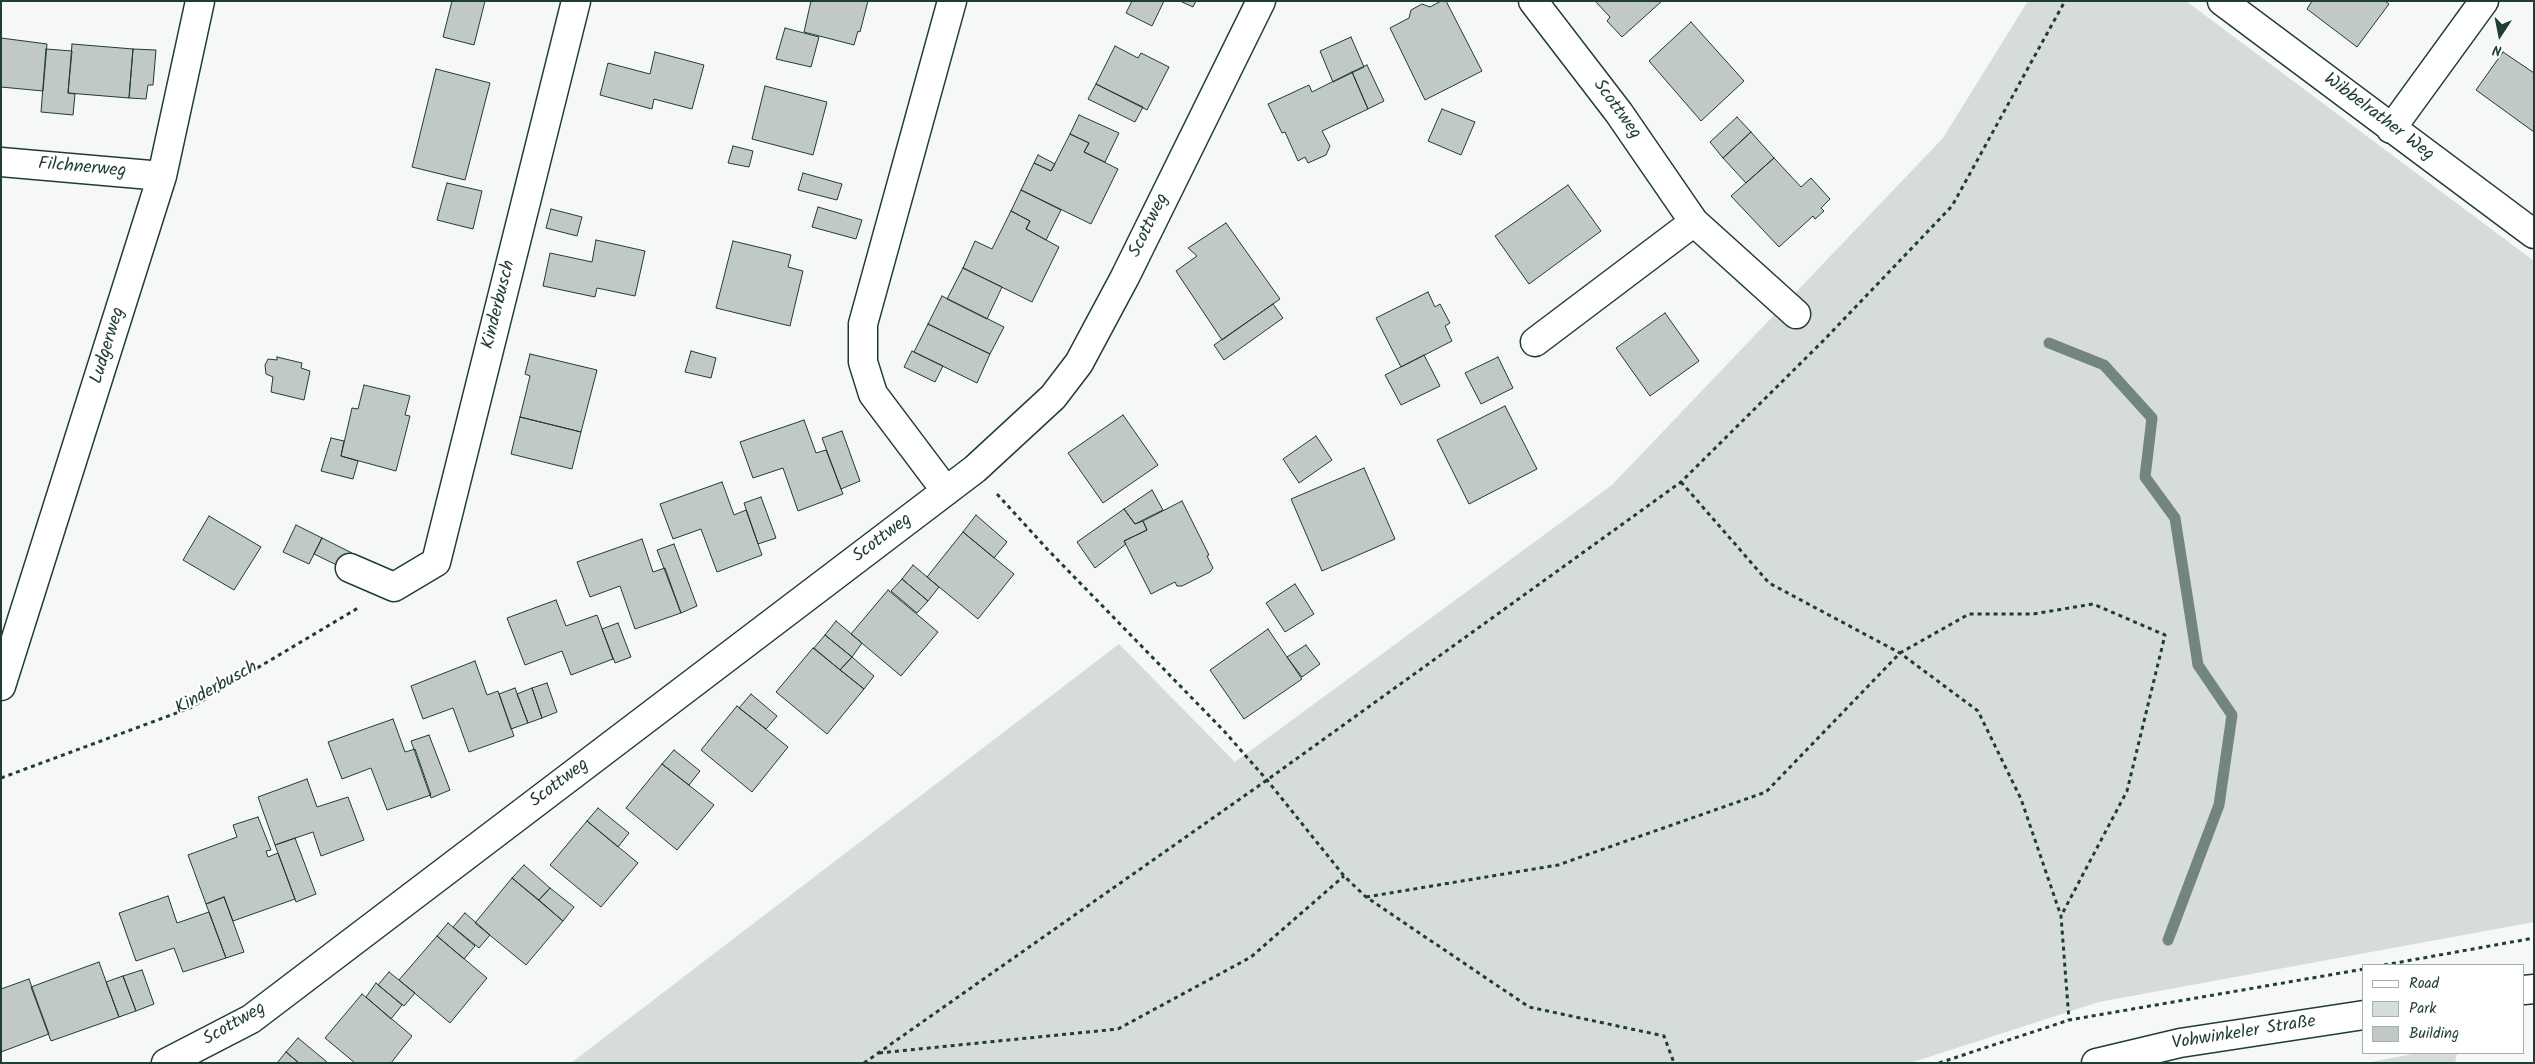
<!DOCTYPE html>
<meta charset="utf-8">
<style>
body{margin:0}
#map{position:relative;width:2535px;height:1064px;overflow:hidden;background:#f6f7f7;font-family:Kalam,sans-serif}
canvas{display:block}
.frame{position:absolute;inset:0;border:2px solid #1f3d34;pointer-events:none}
.legend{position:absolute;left:2362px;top:964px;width:162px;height:90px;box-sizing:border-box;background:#fff;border:1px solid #a5b1ae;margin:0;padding:6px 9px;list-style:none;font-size:15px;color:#1f3d34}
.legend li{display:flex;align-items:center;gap:10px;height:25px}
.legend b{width:25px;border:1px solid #a5b1ae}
.north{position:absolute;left:2475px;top:10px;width:50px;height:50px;-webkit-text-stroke:4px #fff;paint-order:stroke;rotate:191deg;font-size:14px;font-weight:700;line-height:20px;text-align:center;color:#1f3d34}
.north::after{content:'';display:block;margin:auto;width:18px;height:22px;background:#1f3d34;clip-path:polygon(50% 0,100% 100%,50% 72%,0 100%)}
</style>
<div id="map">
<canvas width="2535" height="1064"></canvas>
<div class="frame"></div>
<ul class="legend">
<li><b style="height:6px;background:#fff"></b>Road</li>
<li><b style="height:14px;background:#d6dcdb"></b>Park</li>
<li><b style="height:14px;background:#c0c9c6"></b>Building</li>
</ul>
<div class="north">N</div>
</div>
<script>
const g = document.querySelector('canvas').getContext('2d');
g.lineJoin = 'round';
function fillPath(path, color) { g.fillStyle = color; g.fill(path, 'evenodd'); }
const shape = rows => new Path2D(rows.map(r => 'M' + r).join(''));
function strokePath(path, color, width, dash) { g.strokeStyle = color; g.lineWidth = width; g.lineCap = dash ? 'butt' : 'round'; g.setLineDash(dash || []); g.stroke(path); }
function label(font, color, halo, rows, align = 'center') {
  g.font = font + ' Kalam,sans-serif'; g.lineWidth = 4; g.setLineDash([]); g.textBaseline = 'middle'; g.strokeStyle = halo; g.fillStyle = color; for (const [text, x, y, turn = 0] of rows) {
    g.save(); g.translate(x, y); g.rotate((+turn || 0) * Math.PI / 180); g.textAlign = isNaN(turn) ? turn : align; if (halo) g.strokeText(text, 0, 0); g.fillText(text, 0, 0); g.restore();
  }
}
fillPath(shape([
 [2028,1,2186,1,2534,261,2534,922,2099,1002,1910,1063,571,1063,1119,644,1235,762,1612,485,1943,138],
 [2418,1053,2457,1053,2455,1063,2366,1063]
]), '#d6dcdb');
strokePath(shape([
 [2049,343,2104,365,2152,418,2145,477,2175,518,2198,665,2232,715,2219,805,2168,940]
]), '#72857f', 11);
const building = shape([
 [452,1,485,1,474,45,443,37,452,1],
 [811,1,868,1,860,32,858,31,854,45,804,32,811,1],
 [1132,1,1164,1,1152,26,1126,13,1132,1],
 [1180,1,1196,1,1193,7,1180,1],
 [1441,1,1446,1,1482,71,1425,100,1390,28,1409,18,1411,10,1422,4,1430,7,1441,1],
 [1595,1,1662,1,1622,37,1607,21,1610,17,1595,1],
 [2312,1,2385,1,2389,4,2357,47,2307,9,2312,1],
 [1691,22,1744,81,1701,121,1649,61,1691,22],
 [785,28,819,37,811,67,776,59,785,28],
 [1351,37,1364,67,1333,82,1320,51,1351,37],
 [1,38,47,44,43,91,1,87,1,38],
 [72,44,133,49,129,98,68,93,72,44],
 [1115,46,1138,58,1141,53,1169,67,1147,110,1096,84,1115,46],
 [46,49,72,51,68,93,75,94,73,115,41,112,46,49],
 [133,49,156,50,153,85,148,85,146,99,129,98,133,49],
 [655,52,704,65,692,109,654,99,652,109,600,95,608,63,650,74,655,52],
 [2503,52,2534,73,2534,132,2476,90,2503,52],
 [1367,65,1384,101,1368,109,1352,72,1367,65],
 [436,69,490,83,465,180,412,167,436,69],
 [1352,72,1368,109,1322,131,1330,146,1326,155,1308,163,1305,157,1298,161,1285,132,1282,133,1268,104,1309,85,1312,92,1352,72],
 [1096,84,1143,107,1135,122,1088,99,1096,84],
 [765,86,827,102,813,155,752,139,765,86],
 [1442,109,1475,122,1461,155,1428,141,1442,109],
 [1079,115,1119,133,1105,162,1084,152,1089,143,1070,134,1079,115],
 [1737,117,1751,132,1723,158,1710,142,1737,117],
 [1751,132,1774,158,1746,183,1723,158,1751,132],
 [1070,134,1089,143,1084,152,1118,169,1091,224,1021,190,1034,163,1051,171,1070,134],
 [733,146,753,151,749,167,728,163,733,146],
 [1038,155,1055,164,1051,171,1034,163,1038,155],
 [1774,158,1801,187,1811,178,1830,199,1821,208,1824,211,1815,219,1813,216,1779,247,1731,196,1774,158],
 [803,173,842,184,837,200,798,190,803,173],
 [447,183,482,191,473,229,437,220,447,183],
 [1568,185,1601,231,1529,284,1495,236,1568,185],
 [1021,190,1061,210,1046,240,1026,229,1030,221,1011,211,1021,190],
 [818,207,862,220,856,239,812,227,818,207],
 [551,209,582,217,577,236,546,228,551,209],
 [1011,211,1030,221,1026,229,1059,247,1032,302,963,268,975,241,992,249,1011,211],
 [1226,223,1280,299,1222,340,1176,271,1197,256,1188,248,1226,223],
 [596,240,645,251,635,296,597,288,595,297,543,286,550,253,592,262,596,240],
 [733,241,791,255,788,267,803,271,790,326,716,308,733,241],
 [963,268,1002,287,987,319,947,299,963,268],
 [1428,292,1435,307,1440,304,1450,323,1445,326,1452,341,1401,367,1376,318,1428,292],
 [942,296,1004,327,990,354,928,324,942,296],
 [1273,304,1283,318,1224,360,1214,345,1273,304],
 [1665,313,1699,361,1650,396,1616,348,1665,313],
 [928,324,990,354,977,383,914,352,928,324],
 [691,351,716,358,711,378,685,372,691,351],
 [912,351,943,366,935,382,904,367,912,351],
 [530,354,597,370,581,432,520,417,530,376,525,374,530,354],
 [1424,355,1440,386,1401,405,1385,375,1424,355],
 [277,357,302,363,301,368,310,371,304,400,271,392,273,377,266,374,265,365,268,359,277,360,277,357],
 [1498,357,1513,388,1481,404,1465,373,1498,357],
 [364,385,410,396,405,415,410,416,396,471,341,456,352,408,358,409,364,385],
 [1505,406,1537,469,1469,504,1437,440,1505,406],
 [1123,415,1158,465,1103,503,1068,453,1123,415],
 [520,417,581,432,572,469,511,454,520,417],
 [804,420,816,453,826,450,843,494,798,511,783,468,753,478,740,442,804,420],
 [842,431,860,481,841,489,822,438,842,431],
 [1316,436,1332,460,1299,483,1283,459,1316,436],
 [331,438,344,441,341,456,358,461,353,479,321,471,331,438],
 [1364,468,1395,539,1322,571,1291,499,1364,468],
 [722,482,734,515,746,510,762,555,717,572,701,529,673,539,660,504,722,482],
 [1152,490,1163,510,1135,524,1124,509,1152,490],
 [761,497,776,538,758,544,744,503,761,497],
 [1182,501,1209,555,1207,556,1213,568,1210,572,1182,586,1177,586,1175,582,1151,594,1124,541,1147,530,1143,521,1182,501],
 [1124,509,1135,524,1143,521,1147,530,1124,541,1126,544,1095,568,1077,542,1124,509],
 [976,515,1007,542,994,558,963,532,976,515],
 [209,516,261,547,234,590,183,560,209,516],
 [296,525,322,538,309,564,283,552,296,525],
 [963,532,1014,574,978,619,927,577,963,532],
 [322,538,352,553,345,569,314,554,322,538],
 [642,539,653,572,665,568,681,613,635,629,620,586,590,597,577,562,642,539],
 [674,544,697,606,681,613,657,550,674,544],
 [913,565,939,587,928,601,902,579,913,565],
 [902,579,928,601,917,613,891,591,902,579],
 [1295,584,1314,614,1285,632,1266,603,1295,584],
 [888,590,938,632,901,676,851,634,888,590],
 [556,600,566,626,597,615,613,659,571,675,562,651,525,665,507,618,556,600],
 [836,621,862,643,852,657,825,635,836,621],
 [618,623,631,657,615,663,602,629,618,623],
 [1268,629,1302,679,1244,719,1210,670,1268,629],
 [825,635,852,657,840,670,814,648,825,635],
 [1306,645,1320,664,1302,677,1287,657,1306,645],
 [813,648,864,689,827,734,776,692,813,648],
 [852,657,874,676,864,689,840,670,852,657],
 [475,661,487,695,498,691,514,736,469,752,453,708,423,719,411,686,475,661],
 [547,683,557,712,542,718,532,688,547,683],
 [515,688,528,723,511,729,499,694,515,688],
 [532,688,542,718,528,723,517,694,532,688],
 [751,694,777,716,766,729,739,708,751,694],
 [737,706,788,747,752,792,701,750,737,706],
 [393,719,405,752,415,749,431,795,387,810,371,768,342,779,328,742,393,719],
 [429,735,450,790,431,798,411,741,429,735],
 [674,750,700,771,689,785,662,764,674,750],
 [662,764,714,805,677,850,626,808,662,764],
 [307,779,317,807,348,797,364,840,321,856,313,832,275,845,258,797,307,779],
 [598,808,629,833,618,847,587,821,598,808],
 [258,817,271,850,266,851,268,857,278,853,295,899,233,921,224,897,206,904,188,855,237,837,233,825,258,817],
 [587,821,638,863,601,907,550,865,587,821],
 [295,838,316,894,296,902,275,845,295,838],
 [524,865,550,888,539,900,512,878,524,865],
 [512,878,563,921,526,965,475,923,512,878],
 [550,888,574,907,563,921,539,900,550,888],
 [168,896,177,923,209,912,226,958,183,972,174,948,136,961,119,913,168,896],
 [224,897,244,952,226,958,206,904,224,897],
 [465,913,490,935,479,948,453,927,465,913],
 [448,923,475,946,464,959,437,936,448,923],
 [437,936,487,978,450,1023,399,980,437,936],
 [99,962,119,1017,51,1041,31,987,99,962],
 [142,970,154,1004,136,1011,123,976,142,970],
 [389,972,415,993,404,1006,378,985,389,972],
 [123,976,136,1011,119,1017,106,982,123,976],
 [29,979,49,1034,1,1052,1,989,29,979],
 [376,983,402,1005,391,1019,366,997,376,983],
 [362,994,412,1036,391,1063,355,1063,325,1038,362,994],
 [298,1038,327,1062,326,1063,299,1063,286,1052,298,1038],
 [286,1052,299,1063,277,1063,286,1052]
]);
fillPath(building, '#c0c9c6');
strokePath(building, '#1f3d34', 1);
const minor = shape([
 [1533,1,1619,113,1694,222,1796,314],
 [2222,1,2534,234],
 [2391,129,2484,1],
 [1,162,162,176],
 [1535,342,1694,222],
 [946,491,873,394,863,362,863,324,952,1],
 [350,568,394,587,436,562,576,1],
 [1,686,162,176,200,1],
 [166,1063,251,1019,975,469,1053,397,1079,363,1125,277,1261,1]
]);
const major = shape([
 [2524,990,2534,989],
 [2096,1063,2180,1043,2364,1015]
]);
strokePath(minor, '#1f3d34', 31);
strokePath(major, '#1f3d34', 31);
strokePath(shape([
 [1681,482,1769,583,1900,653,1978,711,2021,799,2061,916,2069,1020],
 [997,494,1049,551,1224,731,1267,780,1344,876,1366,897,1529,1007,1664,1036,1674,1063],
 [1,778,190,708,358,608],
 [1366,897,1558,865,1766,792,1900,653,1969,614,2033,614,2093,604,2165,635,2127,791,2061,916],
 [2384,965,2534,938],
 [879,1053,1118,1029,1251,957,1344,876],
 [864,1063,1267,780,1681,482,1824,340,1952,206,2065,1],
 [1939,1063,2069,1020,2364,969]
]), '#1f3d34', 3, [4, 4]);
strokePath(minor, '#fff', 28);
strokePath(major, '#fff', 28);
label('18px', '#1f3d34', '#fff', [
 ["Scottweg",1616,110,54],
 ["Wibbelrather Weg",2378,118,37],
 ["Filchnerweg",82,169,5],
 ["Scottweg",1150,226,-64],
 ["Kinderbusch",500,305,-76],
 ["Ludgerweg",109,346,-73],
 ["Scottweg",883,539,-37],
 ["Kinderbusch",217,689,-29],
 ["Scottweg",560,784,-37],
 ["Scottweg",235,1025,-30],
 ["Vohwinkeler Straße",2244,1034,-9]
]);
</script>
